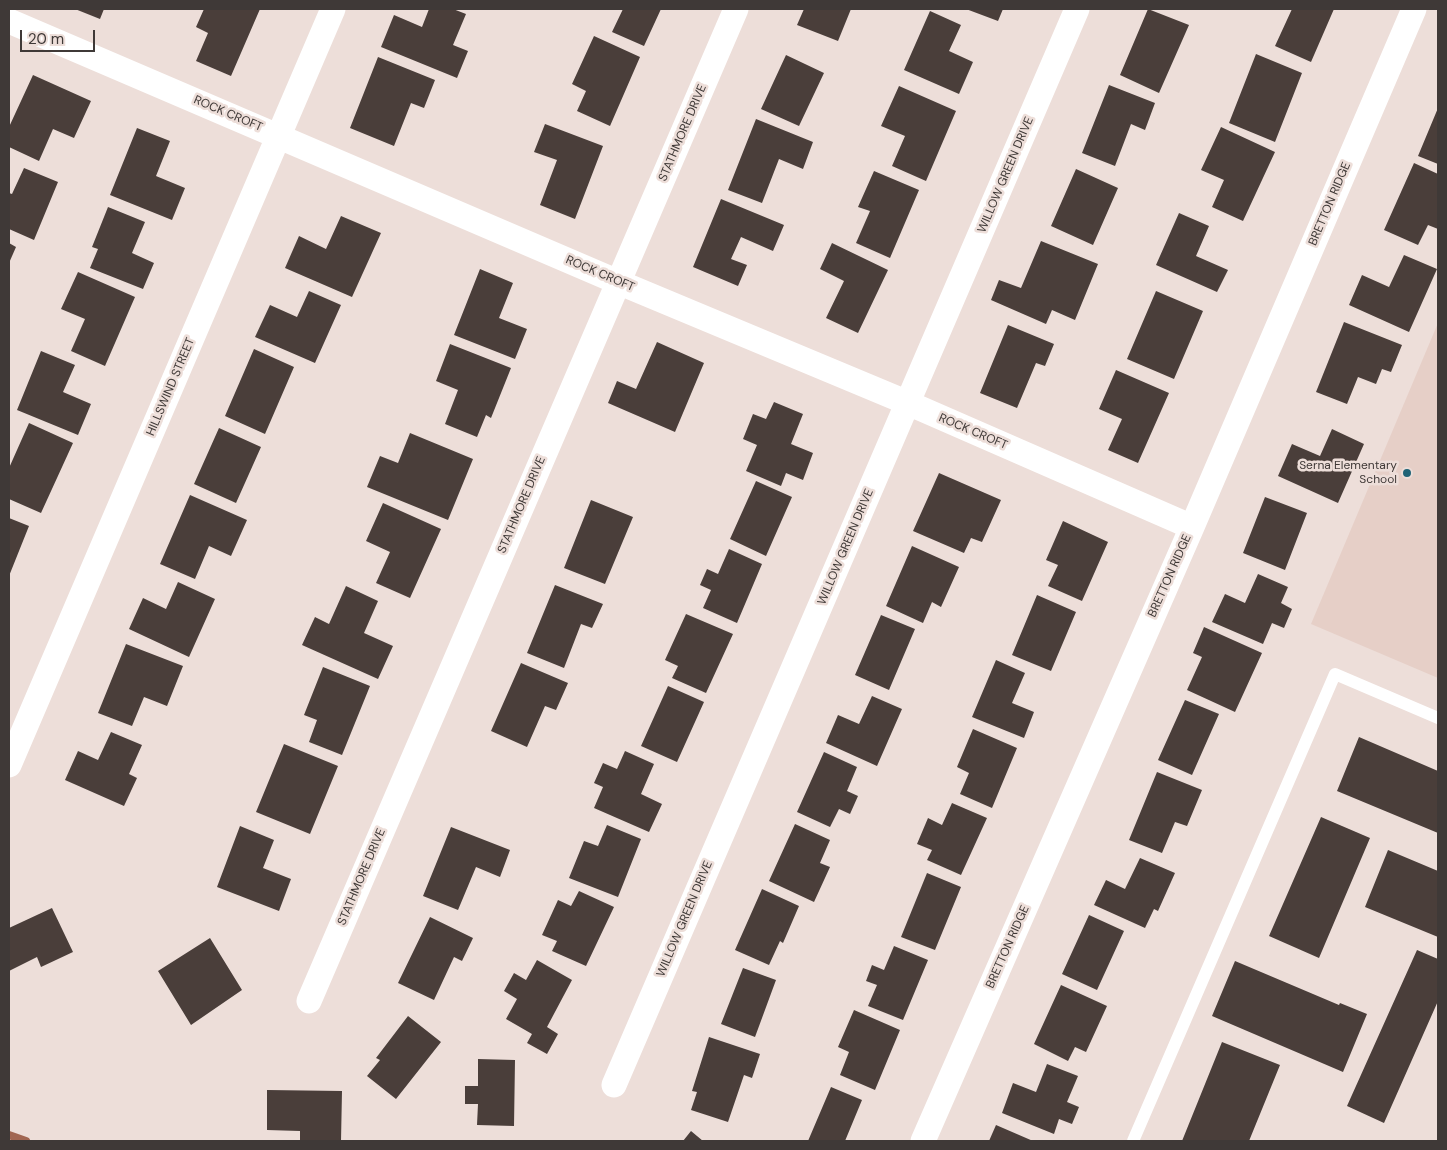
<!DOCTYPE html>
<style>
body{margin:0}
#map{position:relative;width:1447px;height:1150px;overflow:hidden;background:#edded9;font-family:"DM Sans",sans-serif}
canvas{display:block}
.frame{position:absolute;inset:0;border:10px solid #3f3937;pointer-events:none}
.scale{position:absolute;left:20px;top:30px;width:75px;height:22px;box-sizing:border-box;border:2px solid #3f3937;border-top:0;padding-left:6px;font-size:15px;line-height:18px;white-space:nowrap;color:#3f3937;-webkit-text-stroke:4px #edded9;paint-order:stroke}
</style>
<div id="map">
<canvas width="1447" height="1150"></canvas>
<div class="frame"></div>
<div class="scale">20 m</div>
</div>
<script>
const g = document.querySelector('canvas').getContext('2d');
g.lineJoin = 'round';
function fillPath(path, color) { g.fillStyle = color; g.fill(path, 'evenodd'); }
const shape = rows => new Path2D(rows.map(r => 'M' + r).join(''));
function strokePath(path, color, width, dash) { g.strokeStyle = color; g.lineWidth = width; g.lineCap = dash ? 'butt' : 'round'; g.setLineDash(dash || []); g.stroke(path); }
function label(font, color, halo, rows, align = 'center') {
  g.font = font + ' "DM Sans",sans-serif'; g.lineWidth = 5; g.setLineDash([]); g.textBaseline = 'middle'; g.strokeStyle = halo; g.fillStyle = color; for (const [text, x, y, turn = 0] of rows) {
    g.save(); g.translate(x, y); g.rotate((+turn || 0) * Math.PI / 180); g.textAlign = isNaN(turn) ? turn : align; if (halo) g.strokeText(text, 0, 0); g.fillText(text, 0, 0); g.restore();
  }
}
fillPath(shape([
 [1438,323,1438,678,1311,624]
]), '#e6cfc7');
strokePath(shape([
 [9,1135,26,1141]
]), '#a16652', 8);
fillPath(shape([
 [75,9,104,9,100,19],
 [204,9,260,9,231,76,196,61,208,33,196,27],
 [429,9,453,9,466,14,453,45,468,51,457,78,381,47,394,15,422,27],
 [623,9,661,9,644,46,612,32],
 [804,9,851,9,838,41,797,25],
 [966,9,1003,9,998,21],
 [1148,9,1189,25,1159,93,1120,75],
 [1292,9,1334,9,1311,62,1275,46],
 [930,11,961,25,949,51,973,62,959,94,904,70],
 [594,36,640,57,610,126,577,111,586,91,572,84],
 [1256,54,1302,73,1275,142,1229,123],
 [786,55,824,73,799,126,761,109],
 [378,57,435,80,424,108,411,103,394,146,350,128],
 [33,75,91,101,74,138,53,129,39,161,9,147,9,127],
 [1109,85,1155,103,1145,130,1131,124,1115,166,1082,153],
 [899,86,956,111,926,181,892,166,905,136,881,126],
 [1438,108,1438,164,1418,156],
 [756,119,813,142,803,169,779,159,762,203,728,190],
 [545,124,603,146,575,219,540,205,557,160,534,152],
 [1221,127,1275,152,1243,221,1212,207,1224,180,1201,170],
 [137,128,170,141,156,176,185,188,172,220,110,195],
 [1414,163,1438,174,1438,229,1428,225,1418,245,1384,230],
 [24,168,58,182,34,240,9,229,9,193,12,194],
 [1076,169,1118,188,1093,245,1051,226],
 [874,171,919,190,890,258,856,243,870,211,858,207],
 [721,199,784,225,773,251,741,237,731,259,747,265,738,286,693,267],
 [108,207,145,222,132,253,154,263,143,289,90,268,98,249,92,247],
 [1179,213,1209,226,1196,256,1228,270,1217,292,1156,265],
 [341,216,381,233,352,297,285,268,299,236,326,249],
 [1041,241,1098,264,1075,320,1052,310,1046,324,991,300,999,280,1021,288],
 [9,243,16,247,9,263],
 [832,243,888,270,858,333,826,318,844,281,820,269],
 [1404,255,1437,269,1409,332,1349,305,1362,275,1389,287],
 [480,269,513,283,499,318,527,329,515,359,454,335],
 [78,272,135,297,105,366,71,351,85,319,61,309],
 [309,291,341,305,315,363,255,337,270,305,297,317],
 [1156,291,1203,311,1174,379,1127,359],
 [1344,322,1402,345,1391,372,1382,369,1376,384,1358,377,1347,404,1316,392],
 [1008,325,1054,344,1045,366,1036,363,1017,408,980,393],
 [657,342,704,363,675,432,608,403,617,381,636,389],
 [450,344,511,368,491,418,486,415,477,437,445,424,458,390,436,381],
 [254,349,294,367,265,434,225,416],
 [41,351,75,365,63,392,91,404,78,435,17,410],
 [1116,370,1169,393,1138,463,1108,450,1122,419,1099,409],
 [774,402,803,414,791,444,813,453,803,480,786,473,781,486,746,471,757,445,743,439,753,414,766,419],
 [29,423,73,443,41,513,9,499,9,468],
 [219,428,261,447,236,503,194,484],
 [1332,429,1364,444,1338,503,1278,476,1292,444,1320,456],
 [410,433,473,459,448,520,367,487,380,456,398,463],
 [939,473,1001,500,982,542,971,538,964,553,913,531],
 [756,481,792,497,766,556,730,539],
 [190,495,247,520,231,556,209,546,195,579,160,564],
 [1265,497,1307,513,1285,570,1243,553],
 [591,500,633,517,605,584,564,568],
 [383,503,441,529,410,598,376,583,390,552,366,541],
 [9,518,29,526,9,576],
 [1063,521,1108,542,1082,601,1048,586,1058,565,1046,560],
 [912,546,959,567,941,607,932,602,923,623,886,606],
 [729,549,762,564,737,623,703,608,711,590,700,585,707,569,718,574],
 [1258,574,1288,587,1281,603,1292,609,1284,628,1272,623,1263,644,1212,622,1225,594,1245,603],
 [178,582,215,599,189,657,129,629,143,598,166,609],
 [555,585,603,604,592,628,581,624,564,668,527,653],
 [346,586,378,601,364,633,393,646,378,679,302,645,315,617,329,624],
 [1037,595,1076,612,1051,671,1012,655],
 [686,614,733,634,706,693,672,678,678,666,665,660],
 [881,615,915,629,889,690,855,675],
 [1204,627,1262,653,1235,712,1187,690,1202,657,1193,653],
 [126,644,183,666,167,706,144,697,132,726,98,713],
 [996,660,1025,673,1012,703,1034,712,1024,738,972,717],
 [521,663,568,683,556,710,545,706,527,747,491,731],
 [323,667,370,686,342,755,309,742,317,720,304,715],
 [668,686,704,702,677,762,641,746],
 [872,696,902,709,877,766,826,743,838,715,859,724],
 [1185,700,1219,714,1192,775,1158,760],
 [973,729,1017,748,992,808,960,794,969,773,957,767],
 [111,732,142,745,129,774,137,778,124,806,65,780,78,751,98,760],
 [1359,737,1438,771,1438,833,1337,791],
 [284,744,338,766,310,834,256,812],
 [625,751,654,764,641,794,662,804,649,832,594,808,603,787,594,783,603,763,617,769],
 [824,752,857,767,847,791,858,796,850,814,839,809,830,827,797,812],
 [1157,772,1202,790,1187,826,1175,822,1162,853,1129,840],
 [952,803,987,818,961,875,927,860,932,850,917,844,928,818,942,825],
 [1321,817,1370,838,1319,958,1269,936],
 [795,824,830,840,820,863,830,867,814,902,769,881],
 [607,825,641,839,618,897,569,878,584,841,598,846],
 [240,826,274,840,263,868,291,879,279,911,217,887],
 [451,827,510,850,500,877,476,867,458,910,423,896],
 [1388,850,1438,871,1438,937,1365,907],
 [1140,858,1175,873,1158,911,1154,909,1145,928,1094,905,1106,880,1125,889],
 [927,873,961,887,935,950,901,937],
 [762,889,799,906,783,943,780,941,769,965,735,950],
 [579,891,614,907,586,966,552,951,557,941,542,935,558,900,571,906],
 [52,908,73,952,41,967,37,957,9,971,9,928],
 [1089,915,1124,931,1097,990,1062,974],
 [430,917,473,938,462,961,454,957,434,1000,398,983],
 [210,938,242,990,191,1025,158,971],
 [894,946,928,960,903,1020,868,1006,877,985,866,981,872,965,884,970],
 [1417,950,1438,959,1438,1001,1384,1123,1347,1106],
 [537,960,572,980,547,1027,558,1034,547,1054,527,1043,532,1034,506,1019,517,999,504,991,514,973,526,980],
 [1235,961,1339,1005,1340,1003,1367,1014,1343,1072,1212,1016],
 [743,968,776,980,755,1037,721,1024],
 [1061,985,1107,1006,1086,1052,1075,1047,1068,1061,1034,1044],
 [854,1010,900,1030,875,1090,840,1075,849,1052,838,1047],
 [408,1016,441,1042,396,1099,367,1076,380,1060,376,1058],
 [709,1037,760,1054,752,1078,744,1075,728,1122,691,1110,697,1092,692,1091],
 [1222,1042,1280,1065,1249,1141,1182,1141],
 [478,1059,515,1060,514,1126,477,1125,478,1104,465,1104,465,1086,478,1086],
 [1047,1064,1078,1076,1067,1102,1079,1107,1072,1124,1059,1119,1054,1134,1002,1113,1013,1083,1036,1092],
 [831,1087,862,1100,845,1141,808,1141],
 [267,1090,342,1091,341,1141,300,1141,300,1131,267,1130],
 [996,1125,1033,1141,989,1141],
 [691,1131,703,1141,683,1141]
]), '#4a3e3a');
strokePath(shape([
 [1133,1141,1335,674,1438,718]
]), '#fff', 12);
strokePath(shape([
 [9,21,618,282,908,403,1192,527],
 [9,765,333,9],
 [309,1001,736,9],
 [614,1085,1077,9],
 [923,1141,1192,527,1414,9]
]), '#fff', 25);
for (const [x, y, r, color] of [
 [1407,473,5,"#206376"]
]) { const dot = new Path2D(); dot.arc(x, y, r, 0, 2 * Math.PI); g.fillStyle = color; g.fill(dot); strokePath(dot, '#edded9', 2); }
label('12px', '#3f3937', '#edded9', [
 ["ROCK CROFT",228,114,23],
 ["STATHMORE DRIVE",683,133,-67],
 ["WILLOW GREEN DRIVE",1006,175,-67],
 ["BRETTON RIDGE",1330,204,-67],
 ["ROCK CROFT",600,274,23],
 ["HILLSWIND STREET",171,387,-67],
 ["ROCK CROFT",973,432,23],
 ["STATHMORE DRIVE",522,505,-67],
 ["WILLOW GREEN DRIVE",846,547,-67],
 ["BRETTON RIDGE",1170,576,-66],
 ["STATHMORE DRIVE",362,877,-67],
 ["WILLOW GREEN DRIVE",685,919,-67],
 ["BRETTON RIDGE",1008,947,-66]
]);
label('12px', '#3f3937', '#edded9', [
 ["Serna Elementary",1397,466],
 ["School",1397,480]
], 'right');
</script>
